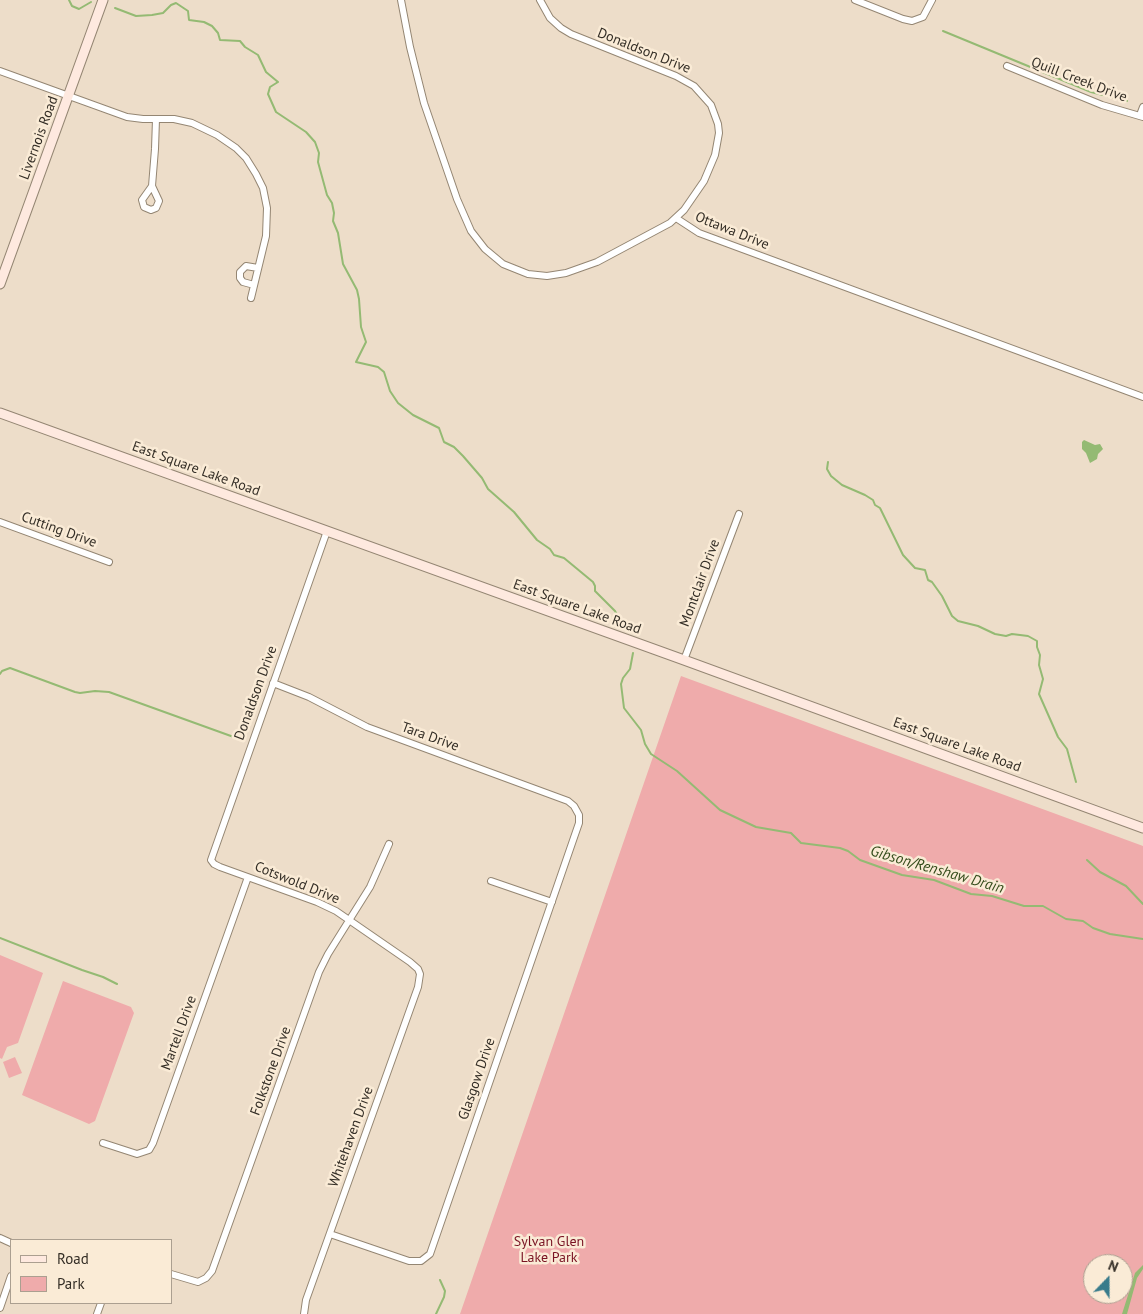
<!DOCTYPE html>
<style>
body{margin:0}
#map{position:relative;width:1143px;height:1314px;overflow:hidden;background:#edddc9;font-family:"PT Sans",sans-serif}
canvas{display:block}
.legend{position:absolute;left:10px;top:1239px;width:162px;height:65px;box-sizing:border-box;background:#faebd6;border:1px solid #ab9f90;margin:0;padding:6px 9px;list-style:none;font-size:15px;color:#342e26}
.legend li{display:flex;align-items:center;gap:10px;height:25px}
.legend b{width:25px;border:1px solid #ab9f90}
.north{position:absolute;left:1083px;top:1254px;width:50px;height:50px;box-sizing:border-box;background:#faebd6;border:1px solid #ab9f90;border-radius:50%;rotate:22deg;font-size:14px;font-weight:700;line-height:20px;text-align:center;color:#342e26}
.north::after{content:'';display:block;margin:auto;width:18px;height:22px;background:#387b8b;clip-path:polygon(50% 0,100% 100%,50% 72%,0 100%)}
</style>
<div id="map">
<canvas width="1143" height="1314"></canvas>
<ul class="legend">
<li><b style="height:6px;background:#fee9df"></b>Road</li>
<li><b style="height:14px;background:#efabab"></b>Park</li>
</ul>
<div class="north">N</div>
</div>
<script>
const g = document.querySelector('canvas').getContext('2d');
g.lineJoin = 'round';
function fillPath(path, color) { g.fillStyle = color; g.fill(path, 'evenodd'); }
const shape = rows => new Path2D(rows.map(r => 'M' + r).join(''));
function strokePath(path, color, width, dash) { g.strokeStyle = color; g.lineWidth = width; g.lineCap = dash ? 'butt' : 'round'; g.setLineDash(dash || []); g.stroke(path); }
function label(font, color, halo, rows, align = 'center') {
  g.font = font + ' "PT Sans",sans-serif'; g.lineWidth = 5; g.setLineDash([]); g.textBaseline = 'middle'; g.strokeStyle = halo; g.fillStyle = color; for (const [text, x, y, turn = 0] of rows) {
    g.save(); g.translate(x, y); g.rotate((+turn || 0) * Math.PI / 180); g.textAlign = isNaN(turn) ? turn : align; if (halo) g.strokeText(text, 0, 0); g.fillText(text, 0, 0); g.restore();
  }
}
fillPath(shape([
 [681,676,1143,846,1143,1314,460,1314],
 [1093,1264,1123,1264,1123,1294,1093,1294],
 [0,955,43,973,18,1043,7,1047,2,1059,0,1058],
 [63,981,131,1007,134,1013,95,1121,89,1124,22,1095],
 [15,1057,22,1073,9,1078,3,1062]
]), '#efabab');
fillPath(shape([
 [1084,440,1095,445,1100,444,1103,449,1098,454,1097,459,1090,463,1086,453,1082,449,1082,442],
 [1143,1265,1143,1269,1137,1278,1127,1314,1122,1314,1135,1273]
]), '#94ba73');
strokePath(shape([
 [69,0,72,6,79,9,91,2],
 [115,8,136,16,152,15,163,13,171,5,176,3,188,11,189,20,204,22,212,26,218,33,220,40,240,41,245,47,258,55,266,72,278,82,270,87,268,94,276,112,306,132,315,142,319,153,318,162,327,195,332,203,334,213,333,221,338,233,343,264,357,290,359,299,361,327,366,342,356,362,378,367,384,372,390,391,398,403,413,415,439,428,444,442,454,447,463,456,482,478,488,489,514,512,537,540,550,549,554,555,564,558,593,582,595,586,595,591,615,611,623,626],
 [943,31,1091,92,1127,101],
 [828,462,827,469,831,476,842,485,865,495,873,500,875,505,880,508,903,555,915,568,925,570,928,580,932,582,942,596,952,616,958,621,978,626,995,634,1006,636,1012,634,1028,636,1037,641,1037,647,1040,655,1039,665,1043,679,1039,694,1058,737,1067,749,1076,782],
 [633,653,630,669,623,678,621,684,624,708,641,730,645,744,651,754,677,771,720,810,756,827,791,833,801,843,840,848,848,851,860,860,902,875,934,880,971,894,992,896,1024,906,1043,906,1066,919,1083,921,1093,928,1110,934,1143,939],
 [0,674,2,671,10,668,75,692,80,693,95,691,109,692,242,740],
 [1087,860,1100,872,1126,886,1143,904],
 [0,938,82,970,103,977,117,984],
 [436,1314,444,1297,445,1291,440,1280]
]), '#94ba73', 2);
const street = shape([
 [401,0,410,47,424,103,457,199,471,231,485,249,503,264,528,274,547,276,566,273,597,262,670,223,684,210,704,181,715,155,719,133,718,124,711,105,694,86,676,76,571,34,561,28,550,18,540,0],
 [855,0,903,19,912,21,923,17,932,0],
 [1007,66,1102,105,1143,117],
 [0,71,127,117,143,119,174,119,192,123,217,135,236,148,246,158,256,174,263,188,267,208,266,236,251,298],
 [1140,115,1143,107],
 [152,186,159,201,156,208,151,210,144,207,142,200,152,186,155,149,156,119],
 [676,218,699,233,1143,397],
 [254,285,243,282,240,278,240,272,246,266,258,268],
 [0,522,109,562],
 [684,660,739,514],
 [273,683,309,697,367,727,568,801,574,806,579,815,579,823,430,1254,421,1261,409,1261,330,1234],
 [491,881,552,902],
 [103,1143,137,1154,149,1150,153,1143,248,877],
 [0,1238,11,1243],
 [171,1274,198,1282,206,1278,212,1271,319,972,328,954,370,887,389,844],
 [0,1308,11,1276],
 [97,1314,101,1303],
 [304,1314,306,1300,418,987,420,974,418,969,410,962,336,911,317,902,220,867,214,864,211,860,327,531]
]);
const secondary = shape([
 [0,284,103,0],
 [0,413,684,660,1143,828]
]);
strokePath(street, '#948673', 8);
strokePath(secondary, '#948673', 11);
strokePath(street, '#fff', 6);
strokePath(secondary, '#fee9df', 9);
label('14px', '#342e26', '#faebd6', [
 ["Donaldson Drive",644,51,22],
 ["Quill Creek Drive",1079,80,21],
 ["Livernois Road",39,138,-70],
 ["Ottawa Drive",732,231,22],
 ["East Square Lake Road",196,469,20],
 ["Cutting Drive",59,530,20],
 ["Montclair Drive",700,583,-70],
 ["East Square Lake Road",577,607,20],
 ["Donaldson Drive",256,693,-70],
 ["Tara Drive",430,737,20],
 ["East Square Lake Road",957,745,20],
 ["Cotswold Drive",297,883,22],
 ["Martell Drive",179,1033,-70],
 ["Folkstone Drive",271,1071,-70],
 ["Glasgow Drive",477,1079,-71],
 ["Whitehaven Drive",351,1137,-70]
]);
label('14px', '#791323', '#faebd6', [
 ["Sylvan Glen",549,1242],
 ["Lake Park",549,1258]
]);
label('italic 15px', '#334b1a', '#faebd6', [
 ["Gibson/Renshaw Drain",937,870,16]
]);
</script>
